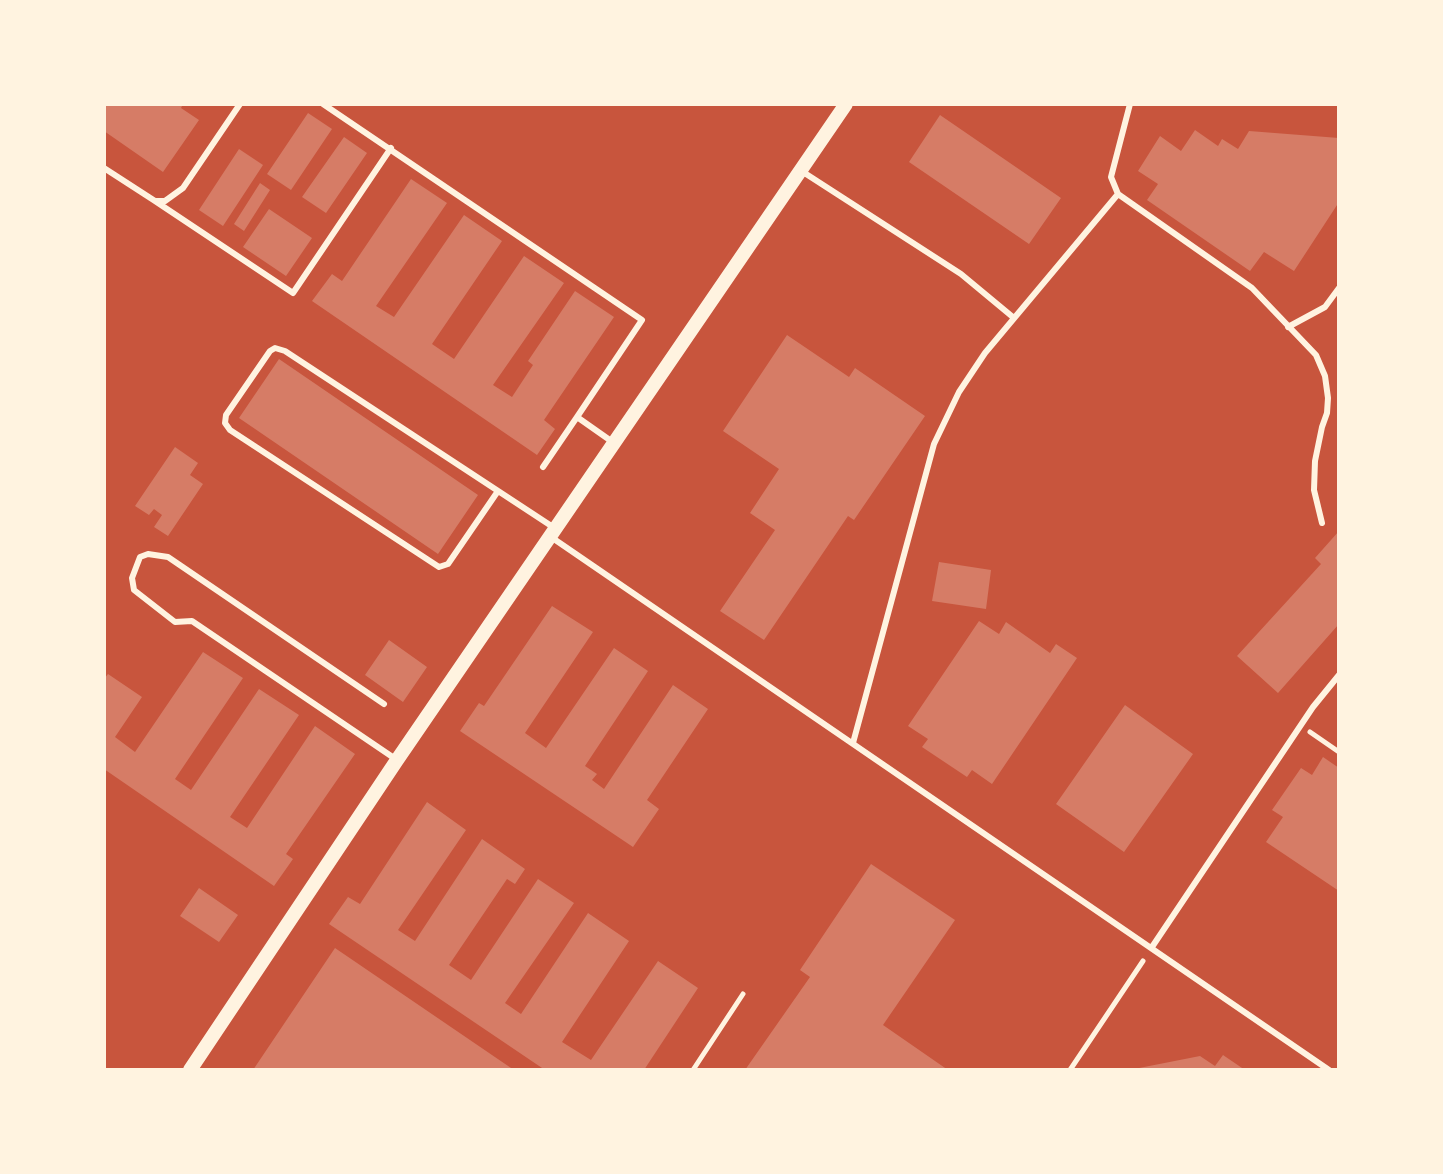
<!DOCTYPE html>
<style>
body{margin:0}
#map{position:relative;width:1443px;height:1174px;overflow:hidden;background:#c8553d;font-family:Poppins,sans-serif}
canvas{display:block}
.frame{position:absolute;inset:0;border:106px solid #fff3e0;pointer-events:none}
</style>
<div id="map">
<canvas width="1443" height="1174"></canvas>
<div class="frame"></div>
</div>
<script>
const g = document.querySelector('canvas').getContext('2d');
g.lineJoin = 'round';
function fillPath(path, color) { g.fillStyle = color; g.fill(path, 'evenodd'); }
const shape = rows => new Path2D(rows.map(r => 'M' + r).join(''));
function strokePath(path, color, width, dash) { g.strokeStyle = color; g.lineWidth = width; g.lineCap = dash ? 'butt' : 'round'; g.setLineDash(dash || []); g.stroke(path); }
fillPath(shape([
 [106,104,183,104,181,108,199,120,163,172,104,131],
 [308,113,332,129,291,190,267,174],
 [940,115,1061,198,1029,244,909,162],
 [1195,130,1218,146,1222,139,1238,149,1249,131,1339,138,1339,202,1294,271,1264,252,1250,271,1147,200,1158,184,1138,171,1160,136,1181,151],
 [344,137,367,153,326,213,302,197],
 [239,149,263,165,223,226,199,210],
 [411,179,447,203,376,306,394,317,464,215,502,241,432,344,454,359,524,256,564,283,493,385,512,397,533,365,528,361,575,291,614,317,544,420,555,429,537,455,312,301,332,274,342,281],
 [260,183,270,190,244,231,234,224],
 [269,209,312,238,286,276,243,247],
 [787,335,849,377,855,368,925,416,854,520,848,516,764,640,720,611,775,530,750,513,779,469,723,431],
 [279,359,478,495,438,554,239,418],
 [175,447,198,463,190,475,203,484,168,536,154,527,162,515,154,509,149,515,135,506],
 [1339,531,1339,624,1278,693,1237,656,1321,564,1315,558],
 [939,562,991,570,986,609,932,601],
 [552,606,593,632,525,733,546,748,614,648,648,671,585,766,597,774,592,780,604,789,673,685,708,709,647,800,659,809,633,847,460,731,479,703,484,706],
 [979,621,999,634,1006,622,1050,653,1056,644,1077,658,992,784,972,770,967,777,922,747,928,739,908,726],
 [389,640,427,667,403,702,365,675],
 [203,652,243,678,175,779,191,790,259,689,299,715,230,817,247,828,315,726,355,754,286,854,293,859,274,886,104,769,104,679,108,674,142,697,115,737,135,752],
 [1125,705,1193,754,1124,852,1056,804],
 [1323,757,1339,768,1339,891,1266,842,1283,817,1272,810,1301,768,1312,775],
 [427,802,466,830,398,930,415,941,482,839,525,869,515,884,507,879,449,965,471,980,538,879,574,903,505,1003,521,1014,588,913,629,941,562,1042,591,1060,658,961,698,988,644,1070,545,1070,329,924,348,897,360,904],
 [871,864,955,920,883,1025,948,1070,745,1070,810,977,800,970],
 [199,888,238,915,219,942,180,916],
 [335,948,514,1070,253,1070],
 [1223,1055,1245,1070,1129,1070,1200,1056,1215,1066]
]), '#d67c66');
strokePath(shape([
 [1310,732,1339,752],
 [693,1070,743,994],
 [1070,1070,1143,961]
]), '#fff3e0', 5);
strokePath(shape([
 [323,104,642,320,577,417],
 [104,168,155,201,165,201,183,188,240,104],
 [803,172,961,274,1014,318],
 [1118,194,1252,288,1316,355,1325,376,1328,398,1327,413,1322,427,1315,461,1314,490,1322,523],
 [155,201,293,293,391,148],
 [1288,327,1325,307,1339,288],
 [543,467,577,417,614,443],
 [498,491,448,564,439,567,230,430,225,423,226,415,270,351,275,348,285,351,556,529],
 [551,537,1329,1070],
 [384,704,168,557,148,554,140,557,132,578,134,590,175,622,192,621,397,760],
 [853,743,934,444,959,392,985,353,1118,194,1111,177,1130,104],
 [1152,947,1313,707,1339,675]
]), '#fff3e0', 6);
strokePath(shape([
 [190,1070,397,760,846,104]
]), '#fff3e0', 14);
</script>
